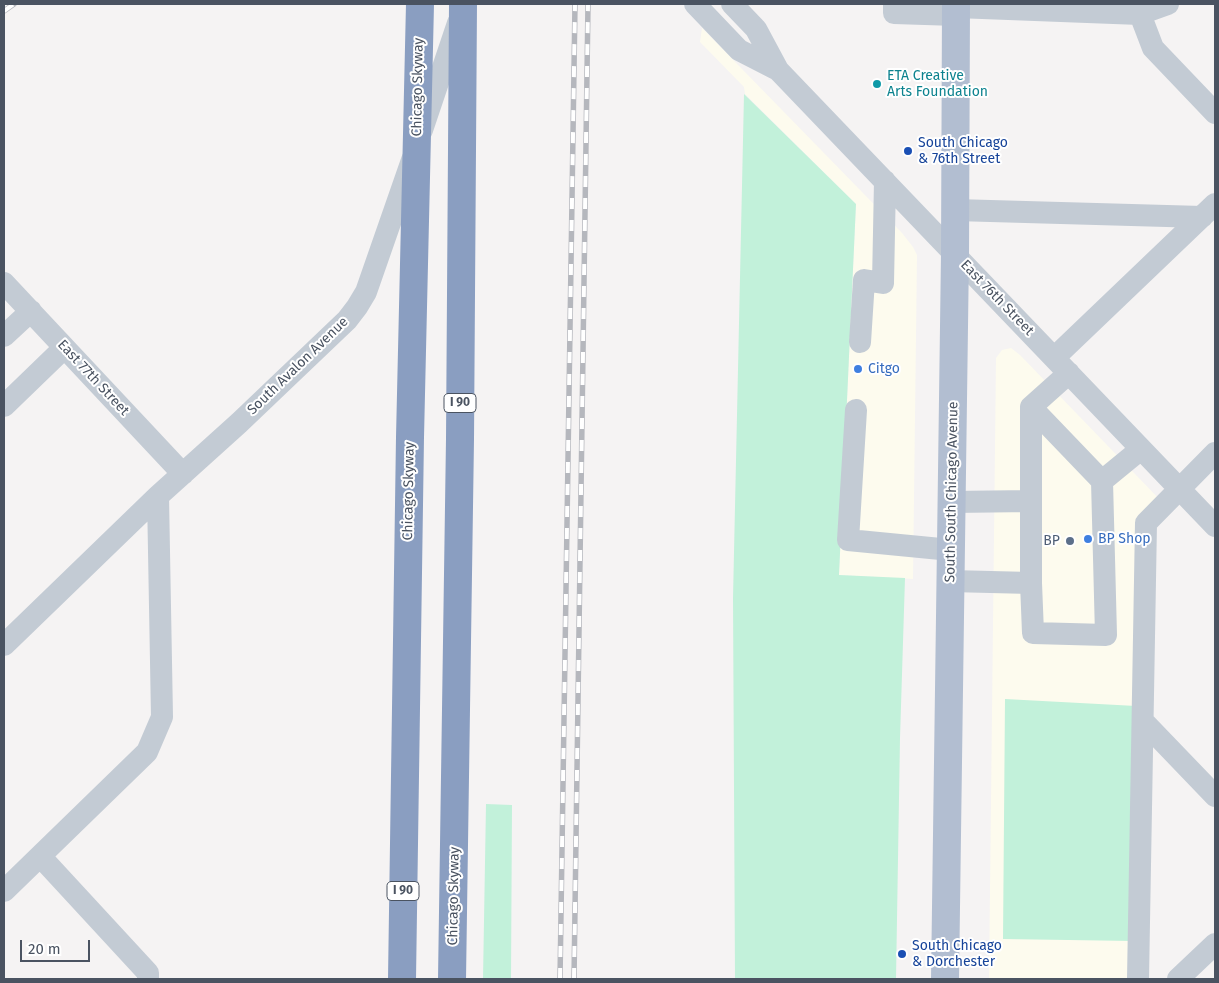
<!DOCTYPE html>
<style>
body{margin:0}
#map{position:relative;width:1219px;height:983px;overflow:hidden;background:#f5f3f3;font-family:"Fira Sans",sans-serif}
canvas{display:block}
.frame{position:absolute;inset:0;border:5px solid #4a5361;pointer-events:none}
.scale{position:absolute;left:20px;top:940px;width:70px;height:22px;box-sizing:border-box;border:2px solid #4a5361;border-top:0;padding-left:6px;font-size:15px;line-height:18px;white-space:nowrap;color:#4a5361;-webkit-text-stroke:4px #fff;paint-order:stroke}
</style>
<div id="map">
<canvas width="1219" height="983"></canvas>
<div class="frame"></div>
<div class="scale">20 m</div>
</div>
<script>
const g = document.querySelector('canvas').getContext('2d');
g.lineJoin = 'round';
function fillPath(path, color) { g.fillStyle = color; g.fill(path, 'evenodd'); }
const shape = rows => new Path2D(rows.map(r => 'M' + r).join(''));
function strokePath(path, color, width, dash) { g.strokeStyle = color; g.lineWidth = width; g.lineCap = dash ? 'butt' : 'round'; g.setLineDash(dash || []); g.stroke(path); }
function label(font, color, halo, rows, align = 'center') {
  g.font = font + ' "Fira Sans",sans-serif'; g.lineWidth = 4; g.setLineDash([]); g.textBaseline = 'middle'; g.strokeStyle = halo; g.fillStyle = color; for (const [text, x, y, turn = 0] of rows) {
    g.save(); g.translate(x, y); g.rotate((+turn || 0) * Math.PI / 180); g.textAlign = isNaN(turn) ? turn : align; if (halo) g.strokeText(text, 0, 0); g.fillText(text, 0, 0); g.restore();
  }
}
fillPath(shape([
 [702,28,902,233,913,247,917,255,913,579,839,575,856,204,745,94,744,87,700,42],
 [1011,348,1020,355,1164,504,1146,523,1138,979,989,979,996,358,1002,350]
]), '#fdfbee');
fillPath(shape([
 [744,94,856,204,839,575,905,578,900,738,896,979,735,979,733,598],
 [1005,699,1136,706,1133,941,1003,939],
 [486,804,512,805,511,979,483,979]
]), '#c2f1da');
strokePath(shape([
 [695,4,739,50,778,70],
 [732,4,756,29,778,70,1215,526],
 [894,4,894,13,956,15],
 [956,7,1140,14,1168,4],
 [1140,14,1153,48,1215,113],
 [422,130,458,23],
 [955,210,1202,217],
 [4,283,183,474],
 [4,336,31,311],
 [860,342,864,280,883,283,885,181],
 [1054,358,1215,204],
 [1069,373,1031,407,1102,481],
 [4,406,64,348],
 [1031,407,1031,583],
 [856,410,848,540,951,550],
 [952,502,1031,501],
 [950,581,1031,583,1033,633,1106,635,1102,481,1141,449],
 [4,645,158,496,239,423,347,320,357,307,366,292,412,160],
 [1143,721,1215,796],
 [40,856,148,973,148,979],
 [4,891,147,752,162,717,158,496],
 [1138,979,1146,523,1215,453],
 [1178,979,1215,944]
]), '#c3cbd4', 22);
strokePath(shape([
 [945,979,955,254,956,4]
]), '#b2bed1', 28);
strokePath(shape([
 [402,979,410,437,420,4],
 [452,979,460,439,463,4]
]), '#8a9ec1', 28);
const rail = shape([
 [4,11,14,4],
 [560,979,575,4],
 [574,979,588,4]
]);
strokePath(rail, '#b5b7bd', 5.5);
strokePath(rail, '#fff', 4, [11]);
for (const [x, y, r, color] of [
 [877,84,5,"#0f9aa8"],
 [908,151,5,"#1a4fb4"],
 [858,369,5,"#3f7fe0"],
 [1088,539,5,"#3f7fe0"],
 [1070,541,5,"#5c6f8a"],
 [902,954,5,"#1a4fb4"]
]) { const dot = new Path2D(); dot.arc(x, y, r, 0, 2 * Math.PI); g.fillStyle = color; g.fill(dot); strokePath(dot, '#fff', 2); }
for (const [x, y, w] of [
 [460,403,32],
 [403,891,32]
]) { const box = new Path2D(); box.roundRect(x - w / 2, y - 9.5, w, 19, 4); g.fillStyle = '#fff'; g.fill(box); strokePath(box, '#4a5361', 1); }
label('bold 12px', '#4a5361', null, [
 ["I 90",460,403],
 ["I 90",403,891]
]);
label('14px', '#0d838f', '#fff', [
 ["ETA Creative",887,76],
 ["Arts Foundation",887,92]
], 'left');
label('14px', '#4a5361', '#fff', [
 ["Chicago Skyway",418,87,-89],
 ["East 76th Street",997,298,46],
 ["South Avalon Avenue",298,366,-44],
 ["East 77th Street",93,378,47],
 ["Chicago Skyway",409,491,-89],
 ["South South Chicago Avenue",952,492,-89],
 ["Chicago Skyway",454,896,-89]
]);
label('14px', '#164399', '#fff', [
 ["South Chicago",918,143],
 ["& 76th Street",918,159],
 ["South Chicago",912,946],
 ["& Dorchester",912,962]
], 'left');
label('14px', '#366cbe', '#fff', [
 ["Citgo",868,369],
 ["BP Shop",1098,539]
], 'left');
label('14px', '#4e5e75', '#fff', [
 ["BP",1060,541]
], 'right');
</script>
